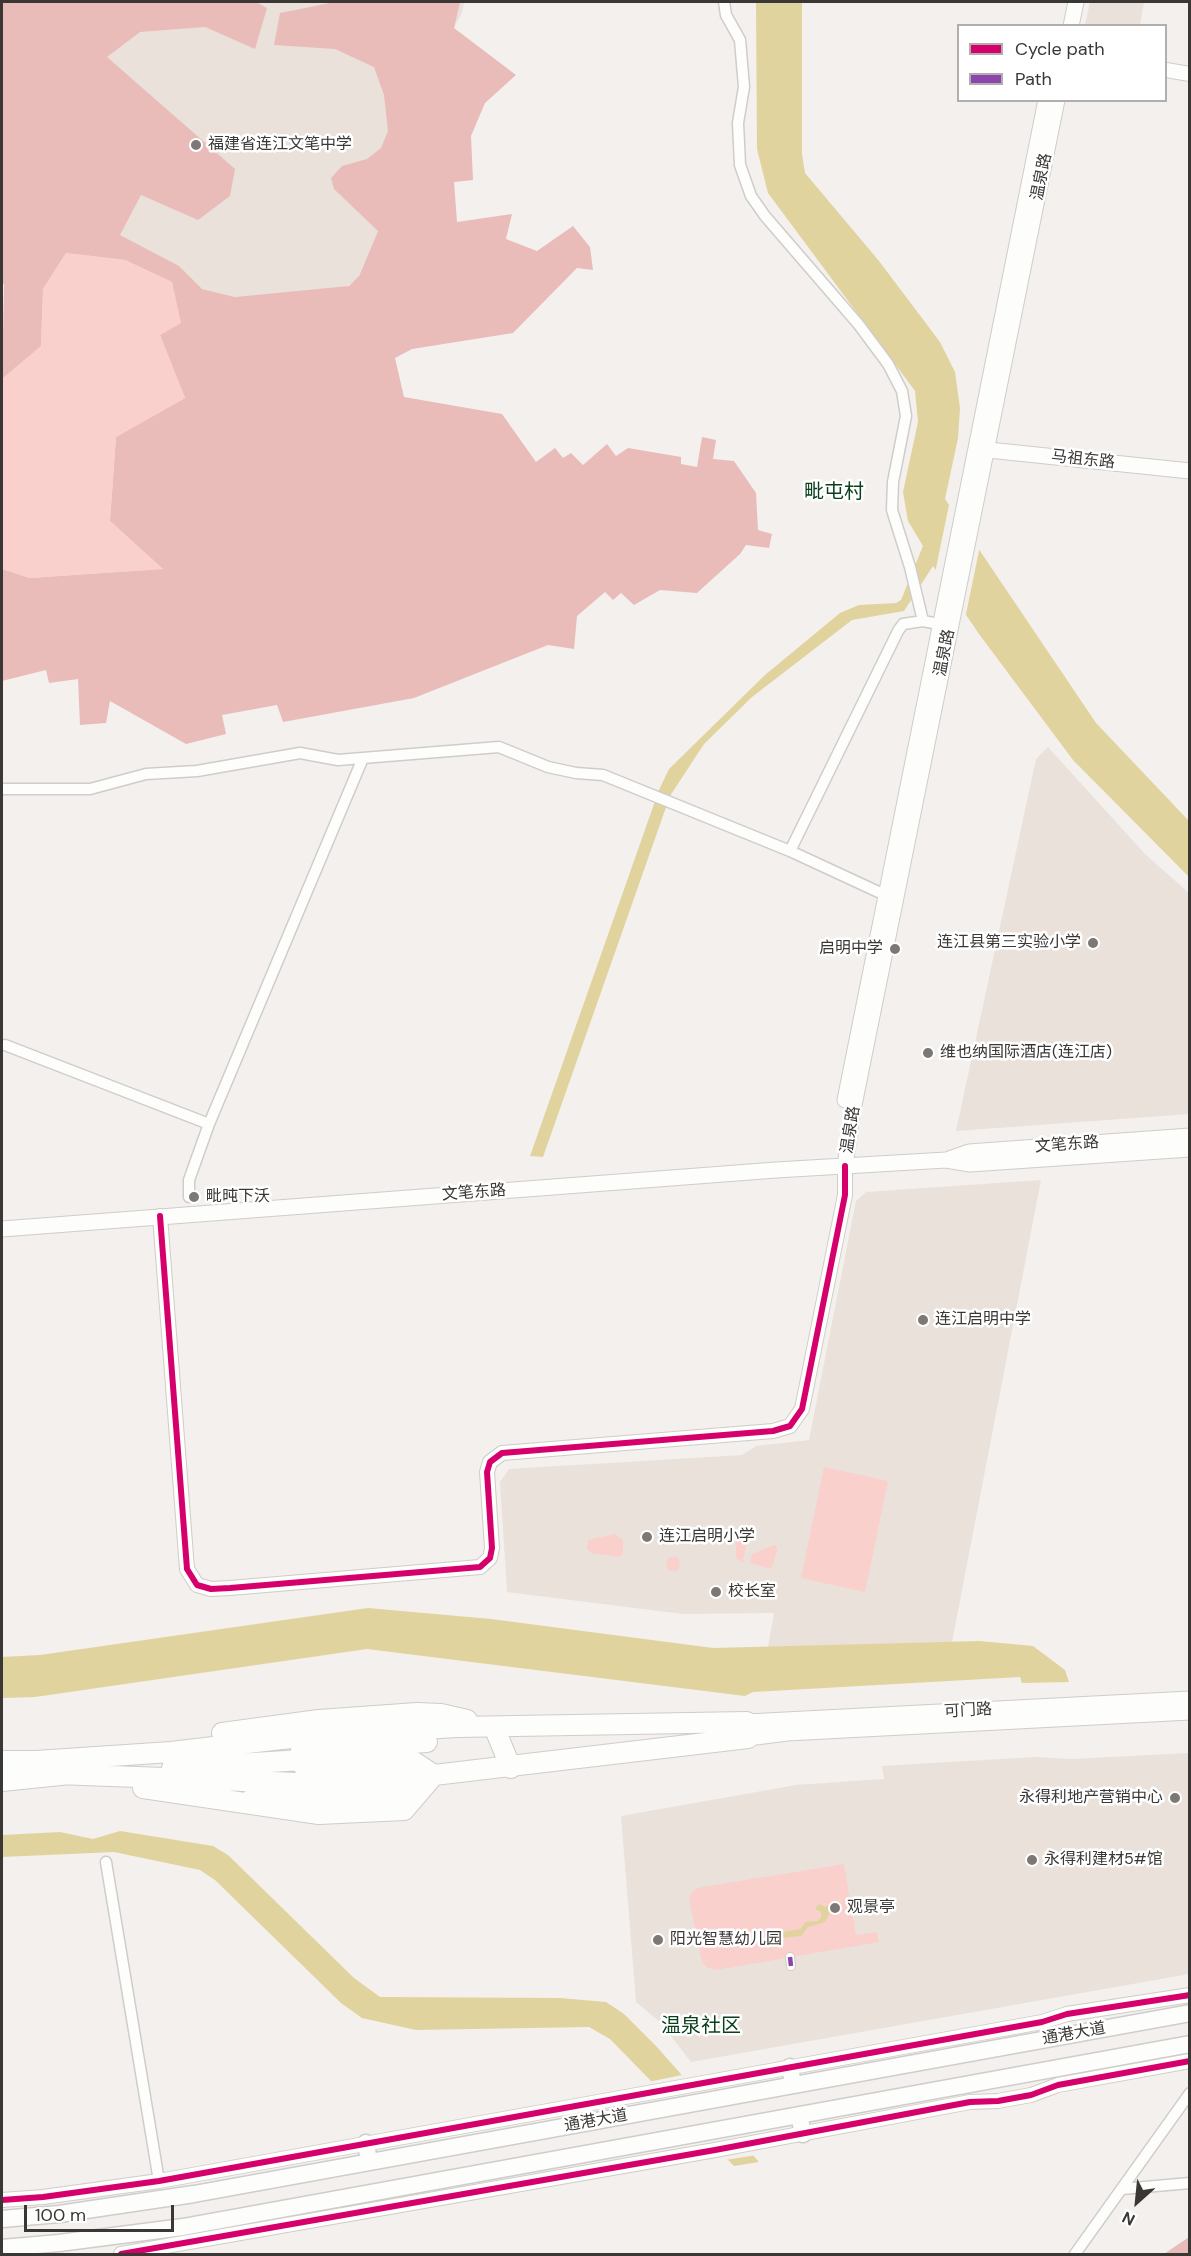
<!DOCTYPE html>
<meta charset="utf-8">
<style>
body{margin:0}
#map{position:relative;width:1191px;height:2256px;overflow:hidden;background:#f3f0ed;font-family:"DM Sans",sans-serif}
canvas{display:block}
.frame{position:absolute;inset:0;border:3px solid #3a3735;pointer-events:none}
.legend{position:absolute;left:957px;top:24px;width:210px;height:78px;box-sizing:border-box;background:#fff;border:2px solid #b0afae;margin:0;padding:8px 10px;list-style:none;font-size:18px;color:#3a3735}
.legend li{display:flex;align-items:center;gap:12px;height:30px}
.legend b{width:30px;border:2px solid #b0afae}
.north{position:absolute;left:1107px;top:2172px;width:60px;height:60px;-webkit-text-stroke:4px #fff;paint-order:stroke;rotate:207deg;font-size:16px;font-weight:700;line-height:24px;text-align:center;color:#3a3735}
.north::after{content:'';display:block;margin:auto;width:21px;height:27px;background:#3a3735;clip-path:polygon(50% 0,100% 100%,50% 72%,0 100%)}
.scale{position:absolute;left:24px;top:2205px;width:150px;height:27px;box-sizing:border-box;border:3px solid #3a3735;border-top:0;padding-left:8px;font-size:18px;line-height:21px;white-space:nowrap;color:#3a3735;-webkit-text-stroke:4px #fff;paint-order:stroke}
</style>
<div id="map">
<canvas width="1191" height="2256"></canvas>
<div class="frame"></div>
<ul class="legend">
<li><b style="height:8px;background:#d6006c"></b>Cycle path</li>
<li><b style="height:8px;background:#8e44ad"></b>Path</li>
</ul>
<div class="north">N</div>
<div class="scale">100 m</div>
</div>
<script>
const g = document.querySelector('canvas').getContext('2d');
g.lineJoin = 'round';
function fillPath(path, color) { g.fillStyle = color; g.fill(path, 'evenodd'); }
const shape = rows => new Path2D(rows.map(r => 'M' + r).join(''));
function strokePath(path, color, width, dash) { g.strokeStyle = color; g.lineWidth = width; g.lineCap = dash ? 'butt' : 'round'; g.setLineDash(dash || []); g.stroke(path); }
function label(font, color, halo, rows, align = 'center') {
  g.font = font + ' "DM Sans","Noto Sans SC",sans-serif'; g.lineWidth = 5; g.setLineDash([]); g.textBaseline = 'middle'; g.strokeStyle = halo; g.fillStyle = color; for (const [text, x, y, turn = 0] of rows) {
    g.save(); g.translate(x, y); g.rotate((+turn || 0) * Math.PI / 180); g.textAlign = isNaN(turn) ? turn : align; if (halo) g.strokeText(text, 0, 0); g.fillText(text, 0, 0); g.restore();
  }
}
fillPath(shape([
 [2,2,464,2,462,13,399,128,378,231,357,280,344,288,235,297,202,289,114,247],
 [1090,2,1144,2,1140,25,1085,25],
 [1048,747,1145,854,1189,893,1189,1114,956,1131,1036,759],
 [1041,1180,952,1642,768,1647,774,1613,683,1614,507,1592,500,1482,509,1469,742,1455,756,1446,809,1440,856,1201,866,1192],
 [1189,1753,1189,1974,691,2062,660,2022,636,2002,621,1816,796,1785,884,1779,882,1766,1034,1757,1072,1759]
]), '#eae1da');
fillPath(shape([
 [66,253,125,260,172,282,182,323,160,335,185,398,116,437,110,521,163,569,30,578,2,569,2,379,41,346,43,289],
 [824,1467,888,1481,865,1592,801,1578],
 [615,1534,623,1540,623,1553,620,1557,591,1553,587,1549,588,1540],
 [740,1536,747,1539,743,1563,736,1558,736,1542],
 [774,1545,777,1547,777,1552,771,1569,750,1563,752,1554],
 '666 1564a7 7 0 1 1 14 0a7 7 0 1 1-14 0Z',
 [844,1864,856,1935,877,1932,879,1942,716,1970,708,1968,702,1962,689,1899,691,1893,697,1888]
]), '#fad0cd');
fillPath(shape([
 [2,2,256,2,267,8,255,49,205,27,140,32,107,57,235,169,230,196,198,220,141,195,120,235,179,266,202,289,235,297,349,286,359,276,378,231,334,189,331,178,342,166,367,159,381,148,388,131,384,95,374,67,335,49,274,45,280,13,335,2,460,2,454,28,516,75,485,103,471,136,473,180,454,182,457,222,512,214,506,239,537,251,573,226,590,247,593,270,577,268,513,333,412,349,395,358,404,397,502,414,536,462,555,448,563,458,571,453,583,465,607,444,616,456,628,448,681,457,681,464,697,467,702,437,716,440,713,459,734,461,756,493,758,530,772,534,769,548,746,545,740,554,697,593,660,590,634,605,621,593,613,600,605,592,577,616,574,649,548,645,414,698,283,722,277,705,222,715,226,734,186,744,110,701,106,723,80,725,78,679,49,683,46,670,2,681,2,569,30,578,163,569,110,521,116,437,185,398,160,335,181,323,172,282,125,260,66,253,43,289,41,346,2,379,4,284,2,283],
 [1189,2237,1189,2254,1164,2254]
]), '#e9bcba');
fillPath(shape([
 [756,2,802,2,802,154,805,173,879,261,940,342,955,372,960,408,958,438,945,499,1096,723,1189,821,1189,877,1073,760,979,634,933,566,904,611,852,620,752,697,704,744,670,796,543,1157,530,1156,659,790,669,769,765,675,840,613,859,605,896,603,901,600,923,546,908,521,903,492,918,422,915,391,768,193,757,149],
 [368,1608,491,1619,713,1648,979,1641,1033,1646,1065,1670,1069,1682,1022,1683,1020,1677,753,1692,745,1696,367,1649,35,1697,2,1698,2,1657,40,1655],
 [120,1831,213,1846,228,1855,354,1978,380,1997,560,1998,606,2002,624,2014,656,2046,759,2162,734,2166,610,2039,589,2027,416,2030,362,2018,341,2003,215,1880,200,1870,114,1852,2,1857,2,1835,60,1832,93,1839],
 [819,1904,825,1907,829,1905,830,1912,825,1922,808,1927,801,1936,772,1939,772,1936,782,1932,801,1929,805,1922,818,1921,821,1917,821,1912,815,1909]
]), '#e1d39e');
fillPath(shape([
 [950,500,980,546,965,619,935,573],
 [682,2075,741,2137,757,2155,725,2160,648,2082]
]), '#f3f0ed');
const pedestrian = shape([
 [790,1957,791,1966]
]);
const minor = shape([
 [724,2,726,15,740,40,744,87,738,123,740,165,751,196,765,216,859,325,888,364,902,391,906,416,893,482,892,510,910,567,923,621],
 [2,789,90,789,146,774,197,771,300,753,338,760,499,747,548,767,576,773,603,775,790,851,885,895],
 [790,851,898,631,903,624,923,621,939,624],
 [5,1045,209,1124],
 [189,1197,189,1180,209,1124,363,758],
 [106,1862,159,2181],
 [1122,2189,1190,2183],
 [1075,2254,1190,2093]
]);
const tertiary = shape([
 [1166,70,1190,74],
 [160,1216,187,1569,197,1585,211,1589,230,1588,480,1567,490,1558,492,1548,487,1472,490,1462,502,1453,773,1431,790,1426,802,1409,845,1195,845,1166],
 [2,2200,43,2197,159,2181,1042,2022,1067,2014,1190,1995],
 [121,2254,715,2150,970,2102,998,2101,1031,2095,1058,2085,1190,2061]
]);
const secondary = shape([
 [1071,26,1076,2],
 [979,449,1190,471],
 [845,1100,1046,100],
 [949,1159,969,1152,1190,1136],
 [845,1166,852,1115,1057,100],
 [2,1229,776,1170,946,1160,970,1164,1190,1149],
 [747,1722,1190,1699],
 [748,1738,787,1733,1190,1712]
]);
const primary = shape([
 [790,2067,793,2085],
 [799,2115,803,2134],
 [366,2143,369,2162],
 [2,2219,59,2214,194,2194,1190,2013],
 [2,2248,59,2243,183,2227,1190,2044]
]);
const motorway = shape([
 [494,1727,511,1768],
 [222,1733,319,1720,417,1713,441,1714,467,1720],
 [301,1750,427,1742],
 [381,1755,402,1754,434,1775],
 [2,1761,47,1761],
 [36,1761,171,1752,307,1736,372,1732,457,1727,747,1722,748,1738,434,1775,298,1783,57,1774],
 [304,1767,398,1762],
 [172,1768,319,1759],
 [2,1781,70,1774],
 [143,1788,319,1814,404,1810,434,1775],
 [254,1794,302,1798,403,1794,422,1782]
]);
strokePath(pedestrian, '#cfcdcb', 10);
strokePath(minor, '#cfcdcb', 13);
strokePath(tertiary, '#cfcdcb', 16);
strokePath(secondary, '#cfcdcb', 17);
strokePath(primary, '#cfcdcb', 19);
strokePath(motorway, '#cfcdcb', 22);
strokePath(pedestrian, '#fdfdfc', 8);
strokePath(minor, '#fdfdfc', 10);
strokePath(tertiary, '#fdfdfc', 14);
strokePath(secondary, '#fdfdfc', 15);
strokePath(primary, '#fdfdfc', 16);
strokePath(motorway, '#fdfdfc', 20);
strokePath(shape([
 [790,1957,791,1966]
]), '#8e44ad', 4.5, [9, 4.5]);
strokePath(shape([
 [160,1216,187,1569,197,1585,211,1589,230,1588,480,1567,490,1558,492,1548,487,1472,490,1462,502,1453,773,1431,790,1426,802,1409,845,1195,845,1166],
 [2,2200,43,2197,159,2181,1042,2022,1067,2014,1190,1995],
 [121,2254,715,2150,970,2102,998,2101,1031,2095,1058,2085,1190,2061]
]), '#d6006c', 6);
for (const [x, y, r, color] of [
 [196,145,6,"#7b7875"],
 [1093,943,6,"#7b7875"],
 [895,949,6,"#7b7875"],
 [928,1053,6,"#7b7875"],
 [194,1197,6,"#7b7875"],
 [923,1320,6,"#7b7875"],
 [647,1537,6,"#7b7875"],
 [716,1592,6,"#7b7875"],
 [1175,1798,6,"#7b7875"],
 [1032,1860,6,"#7b7875"],
 [835,1908,6,"#7b7875"],
 [658,1940,6,"#7b7875"]
]) { const dot = new Path2D(); dot.arc(x, y, r, 0, 2 * Math.PI); g.fillStyle = color; g.fill(dot); strokePath(dot, '#fff', 2); }
label('16px', '#3a3735', '#fff', [
 ["福建省连江文笔中学",208,145],
 ["连江县第三实验小学",1081,943,"right"],
 ["启明中学",883,949,"right"],
 ["维也纳国际酒店(连江店)",940,1053],
 ["毗旽下沃",206,1197],
 ["连江启明中学",935,1320],
 ["连江启明小学",659,1537],
 ["校长室",728,1592],
 ["永得利地产营销中心",1163,1798,"right"],
 ["永得利建材5#馆",1044,1860],
 ["观景亭",847,1908],
 ["阳光智慧幼儿园",670,1940]
], 'left');
label('16px', '#3a3735', '#fff', [
 ["温泉路",1042,177,-79],
 ["马祖东路",1083,460,6],
 ["温泉路",945,653,-79],
 ["温泉路",851,1130,-81],
 ["文笔东路",1067,1145,-4],
 ["文笔东路",474,1193,-4],
 ["可门路",968,1711,-3],
 ["通港大道",1074,2034,-10],
 ["通港大道",596,2121,-10]
]);
label('20px', '#0a401e', '#fff', [
 ["毗屯村",834,493],
 ["温泉社区",701,2027]
]);
</script>
